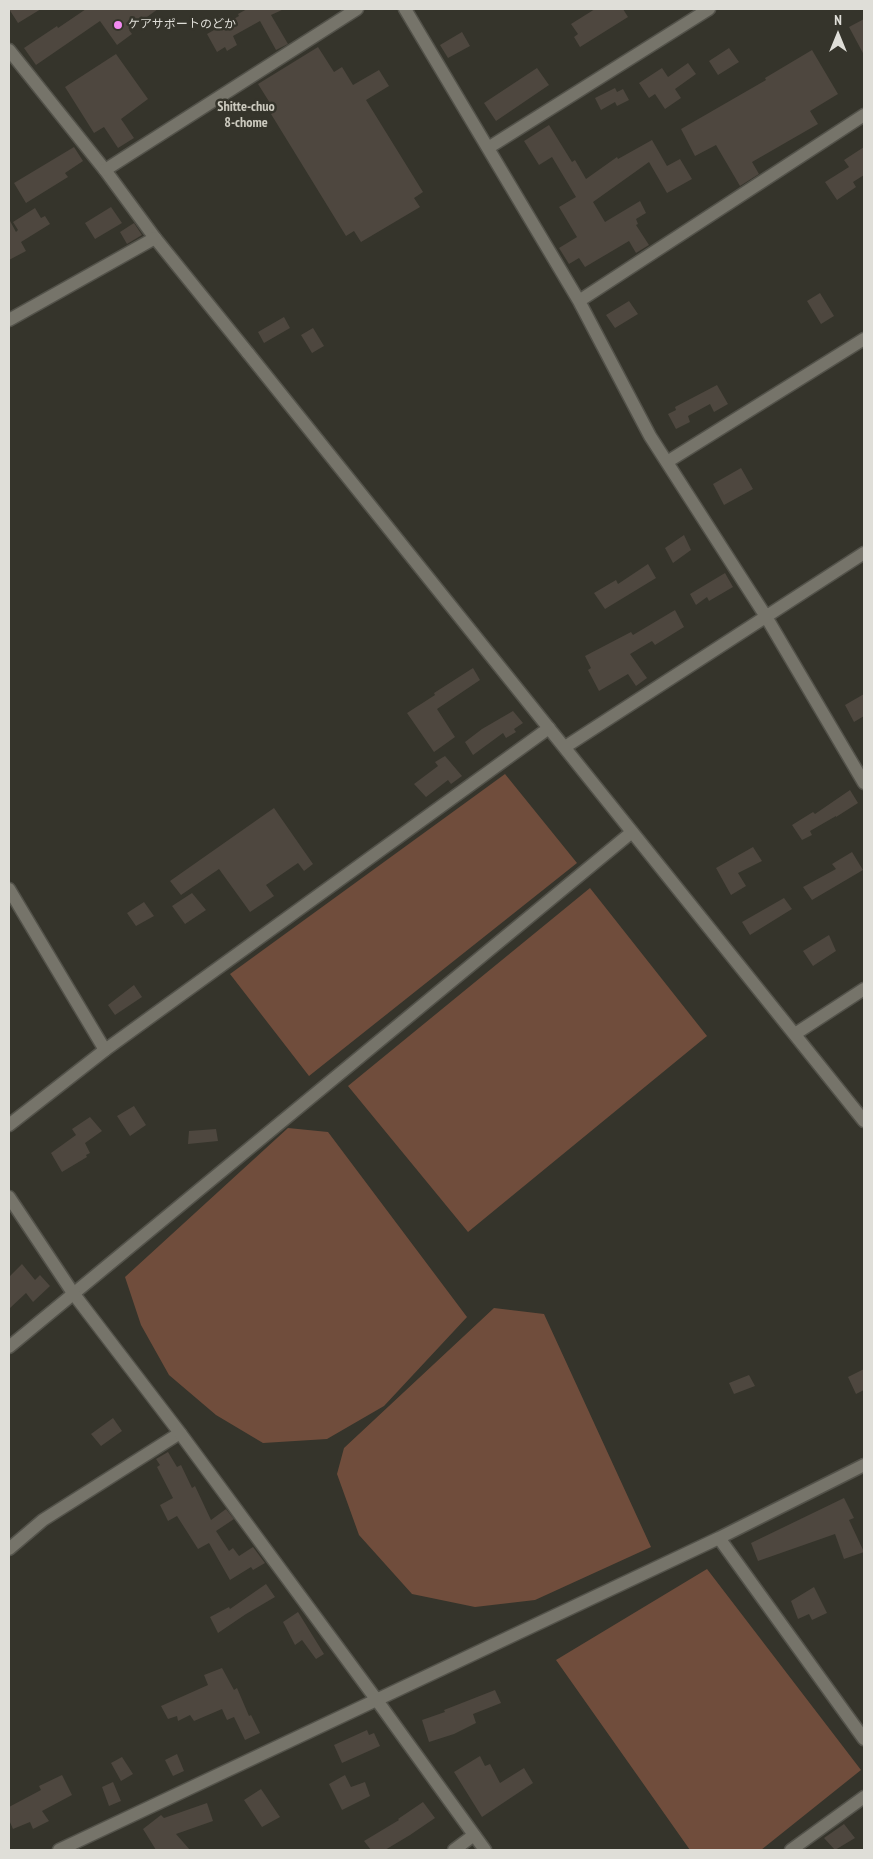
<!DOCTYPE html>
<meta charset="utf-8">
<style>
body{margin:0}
#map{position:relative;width:873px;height:1859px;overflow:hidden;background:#35342b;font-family:"PT Sans Narrow",sans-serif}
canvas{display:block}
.frame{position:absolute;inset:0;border:10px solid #dfded8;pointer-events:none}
.north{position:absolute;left:813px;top:10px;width:50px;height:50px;-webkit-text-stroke:4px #35342b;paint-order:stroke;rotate:0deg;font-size:14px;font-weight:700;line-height:20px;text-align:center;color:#dfded8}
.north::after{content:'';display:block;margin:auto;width:18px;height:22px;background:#dfded8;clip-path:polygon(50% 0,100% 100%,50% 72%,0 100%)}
</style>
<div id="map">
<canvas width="873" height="1859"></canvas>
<div class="frame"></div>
<div class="north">N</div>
</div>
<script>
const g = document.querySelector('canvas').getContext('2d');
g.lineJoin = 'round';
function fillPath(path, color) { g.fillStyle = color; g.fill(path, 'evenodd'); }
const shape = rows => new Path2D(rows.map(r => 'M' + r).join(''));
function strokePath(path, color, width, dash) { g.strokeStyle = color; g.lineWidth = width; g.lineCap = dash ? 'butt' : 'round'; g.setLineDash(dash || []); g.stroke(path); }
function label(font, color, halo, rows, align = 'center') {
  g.font = font + ' "PT Sans Narrow","Noto Sans JP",sans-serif'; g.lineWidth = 5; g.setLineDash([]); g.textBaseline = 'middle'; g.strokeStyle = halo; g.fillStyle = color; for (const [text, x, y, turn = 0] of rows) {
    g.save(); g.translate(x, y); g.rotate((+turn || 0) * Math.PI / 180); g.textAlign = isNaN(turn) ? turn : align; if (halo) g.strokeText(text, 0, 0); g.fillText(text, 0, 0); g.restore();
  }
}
fillPath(shape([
 [505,774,577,863,309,1076,230,974],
 [590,888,707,1036,468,1232,348,1086],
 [288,1128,328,1132,467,1317,384,1406,327,1439,263,1443,216,1415,169,1375,141,1325,125,1277],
 [494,1308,544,1314,651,1547,535,1600,475,1607,412,1594,359,1535,337,1474,344,1448],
 [707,1569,861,1770,761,1850,690,1850,556,1660]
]), '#704d3c');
fillPath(shape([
 [9,9,41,9,18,23],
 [86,9,158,9,129,30,132,34,117,45,100,21,36,65,24,48,57,26,58,28],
 [247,9,284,9,271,15,288,44,276,50,260,21,233,36,237,45,227,51,225,47,217,52,207,34,239,16,238,14],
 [595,9,623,9,628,17,580,47,574,37,578,34,571,24],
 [864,19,864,55,849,27],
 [462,32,470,46,448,58,440,45],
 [318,47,334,72,342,67,353,85,379,70,389,86,366,100,423,192,414,198,420,207,361,242,354,231,346,236,271,114,275,111,258,84],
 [729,48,739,62,718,75,709,61],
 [812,50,838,94,810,111,818,124,752,162,759,174,740,186,716,145,695,156,681,129,766,80,765,78],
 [116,54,148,99,121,119,134,138,118,148,104,127,94,133,65,87],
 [688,63,696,74,675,89,681,98,665,109,655,94,649,98,639,83,662,68,668,77],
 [537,68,549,85,496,121,484,103],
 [615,88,617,92,623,89,629,100,617,106,615,102,601,110,595,98],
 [549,125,572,162,575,160,586,179,617,157,618,159,652,140,667,166,680,159,692,179,667,193,649,162,593,202,605,222,640,201,646,213,636,219,638,224,636,225,649,245,636,253,629,241,585,267,579,258,569,264,559,248,577,237,559,207,576,197,552,157,539,165,524,141],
 [74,147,83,161,65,173,68,177,26,203,14,183],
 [864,147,864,175,853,182,856,187,837,200,825,182,849,167,844,160],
 [111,207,122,223,95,239,85,223],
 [35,208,41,218,45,216,50,224,21,242,26,251,9,260,9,219,16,232,18,230,13,222],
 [134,223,142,235,127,244,120,232],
 [820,293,834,316,821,324,807,301],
 [629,301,638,314,615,328,606,315],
 [284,317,290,328,264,343,258,332],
 [313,328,324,346,312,353,301,335],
 [717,385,728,404,714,412,710,404,688,416,690,422,676,429,668,414,676,410,675,407],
 [741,468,753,489,724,505,713,484],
 [684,535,691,550,673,563,665,548],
 [648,564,656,578,605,609,594,593,616,580,618,584],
 [725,573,733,587,709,601,707,597,696,605,690,594],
 [675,610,684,627,655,645,652,641,630,654,647,678,636,686,628,674,599,691,588,670,591,668,585,656,631,632,633,635],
 [473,668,480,680,437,709,455,737,434,752,407,713,435,695,434,693],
 [864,694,864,716,854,722,845,705],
 [513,711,523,723,514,729,516,732,506,738,503,733,473,755,465,742,482,729],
 [445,756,462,776,451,784,448,780,426,797,414,784,438,766,435,762],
 [850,790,858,803,836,817,836,816,810,831,812,835,802,840,792,825,813,812,815,814],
 [274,808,313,864,304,871,298,863,266,885,274,896,250,912,219,869,181,895,170,881],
 [753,847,762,861,738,873,746,886,731,895,716,868],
 [852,852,863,870,812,900,803,887,836,869,832,864],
 [192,893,206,910,185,924,172,906],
 [784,898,792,909,750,935,742,922],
 [144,902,154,916,136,926,127,913],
 [829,935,836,951,813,966,803,951],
 [134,985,142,997,115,1015,108,1005],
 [134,1106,146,1125,130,1136,117,1116],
 [90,1117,102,1131,85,1143,90,1153,86,1155,87,1157,62,1172,51,1153,76,1135,72,1129],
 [216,1129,218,1141,188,1144,189,1131],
 [22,1264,35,1280,40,1275,50,1286,33,1302,26,1293,9,1309,9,1277],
 [864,1369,864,1390,856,1394,848,1377],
 [749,1375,755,1386,734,1394,729,1383],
 [113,1418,122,1431,101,1446,91,1434],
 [168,1452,177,1467,181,1465,192,1488,195,1486,211,1520,226,1509,234,1519,216,1531,229,1551,233,1548,239,1556,253,1547,265,1563,253,1570,251,1567,230,1580,209,1543,198,1549,177,1516,168,1521,160,1505,173,1498,157,1467,160,1465,156,1459],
 [844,1498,854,1518,849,1520,864,1552,844,1559,835,1534,758,1561,751,1543],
 [266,1584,275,1597,246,1614,218,1633,210,1617,229,1607,230,1609],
 [814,1587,827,1613,812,1620,809,1614,798,1619,791,1601],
 [298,1612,324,1654,316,1659,302,1640,295,1645,283,1622],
 [222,1668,234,1690,237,1688,249,1716,251,1715,260,1733,245,1740,234,1717,227,1720,222,1709,194,1721,190,1715,178,1721,177,1716,168,1719,161,1706,208,1685,204,1675],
 [495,1690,501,1703,473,1714,476,1723,454,1734,429,1742,422,1720,445,1712,444,1710],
 [367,1730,369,1735,374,1733,380,1746,342,1763,334,1745],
 [177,1754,184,1771,173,1776,165,1760],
 [480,1756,485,1766,490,1764,500,1783,524,1768,533,1783,482,1817,454,1772],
 [122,1757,133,1774,121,1781,111,1763],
 [62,1775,72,1795,42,1811,49,1821,33,1829,30,1822,13,1829,9,1820,9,1807,41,1790,39,1786],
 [345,1775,351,1787,365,1782,370,1796,342,1810,329,1784],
 [113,1782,121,1801,109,1806,102,1787],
 [261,1789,280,1817,262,1827,244,1800],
 [423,1802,435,1818,410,1835,385,1850,371,1850,364,1841,399,1820,398,1819],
 [207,1803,213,1821,176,1834,190,1850,156,1850,143,1829,161,1815,164,1818],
 [844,1824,855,1838,835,1850,824,1838]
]), '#4e473f');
const street = shape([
 [405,9,579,301,650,436,765,615,864,783],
 [9,50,105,170,155,238,248,353],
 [488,148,709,9],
 [579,301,864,115],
 [667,462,864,339],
 [565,747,864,553],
 [105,1050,549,728],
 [9,1347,632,832],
 [9,1549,43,1520,180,1433],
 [454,1850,474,1835],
 [791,1850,864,1797]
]);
const secondary = shape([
 [105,170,357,9],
 [9,320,155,238],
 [248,353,864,1121],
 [9,889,105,1050,9,1125],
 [795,1034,864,989],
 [9,1197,73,1293,180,1433,376,1699,485,1850],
 [719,1538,864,1739],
 [59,1850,719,1538,864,1465]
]);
strokePath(street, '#53524a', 15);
strokePath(secondary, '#53524a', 15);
strokePath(street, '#76746a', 12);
strokePath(secondary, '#76746a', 12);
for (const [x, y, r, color] of [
 [118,25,5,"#f38af1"]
]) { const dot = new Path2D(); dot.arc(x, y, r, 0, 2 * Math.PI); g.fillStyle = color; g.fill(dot); strokePath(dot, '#35342b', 2); }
label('12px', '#dfded8', '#35342b', [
 ["ケアサポートのどか",128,25]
], 'left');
label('bold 14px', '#cccabf', '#35342b', [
 ["Shitte-chuo",246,107],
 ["8-chome",246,123]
]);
</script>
